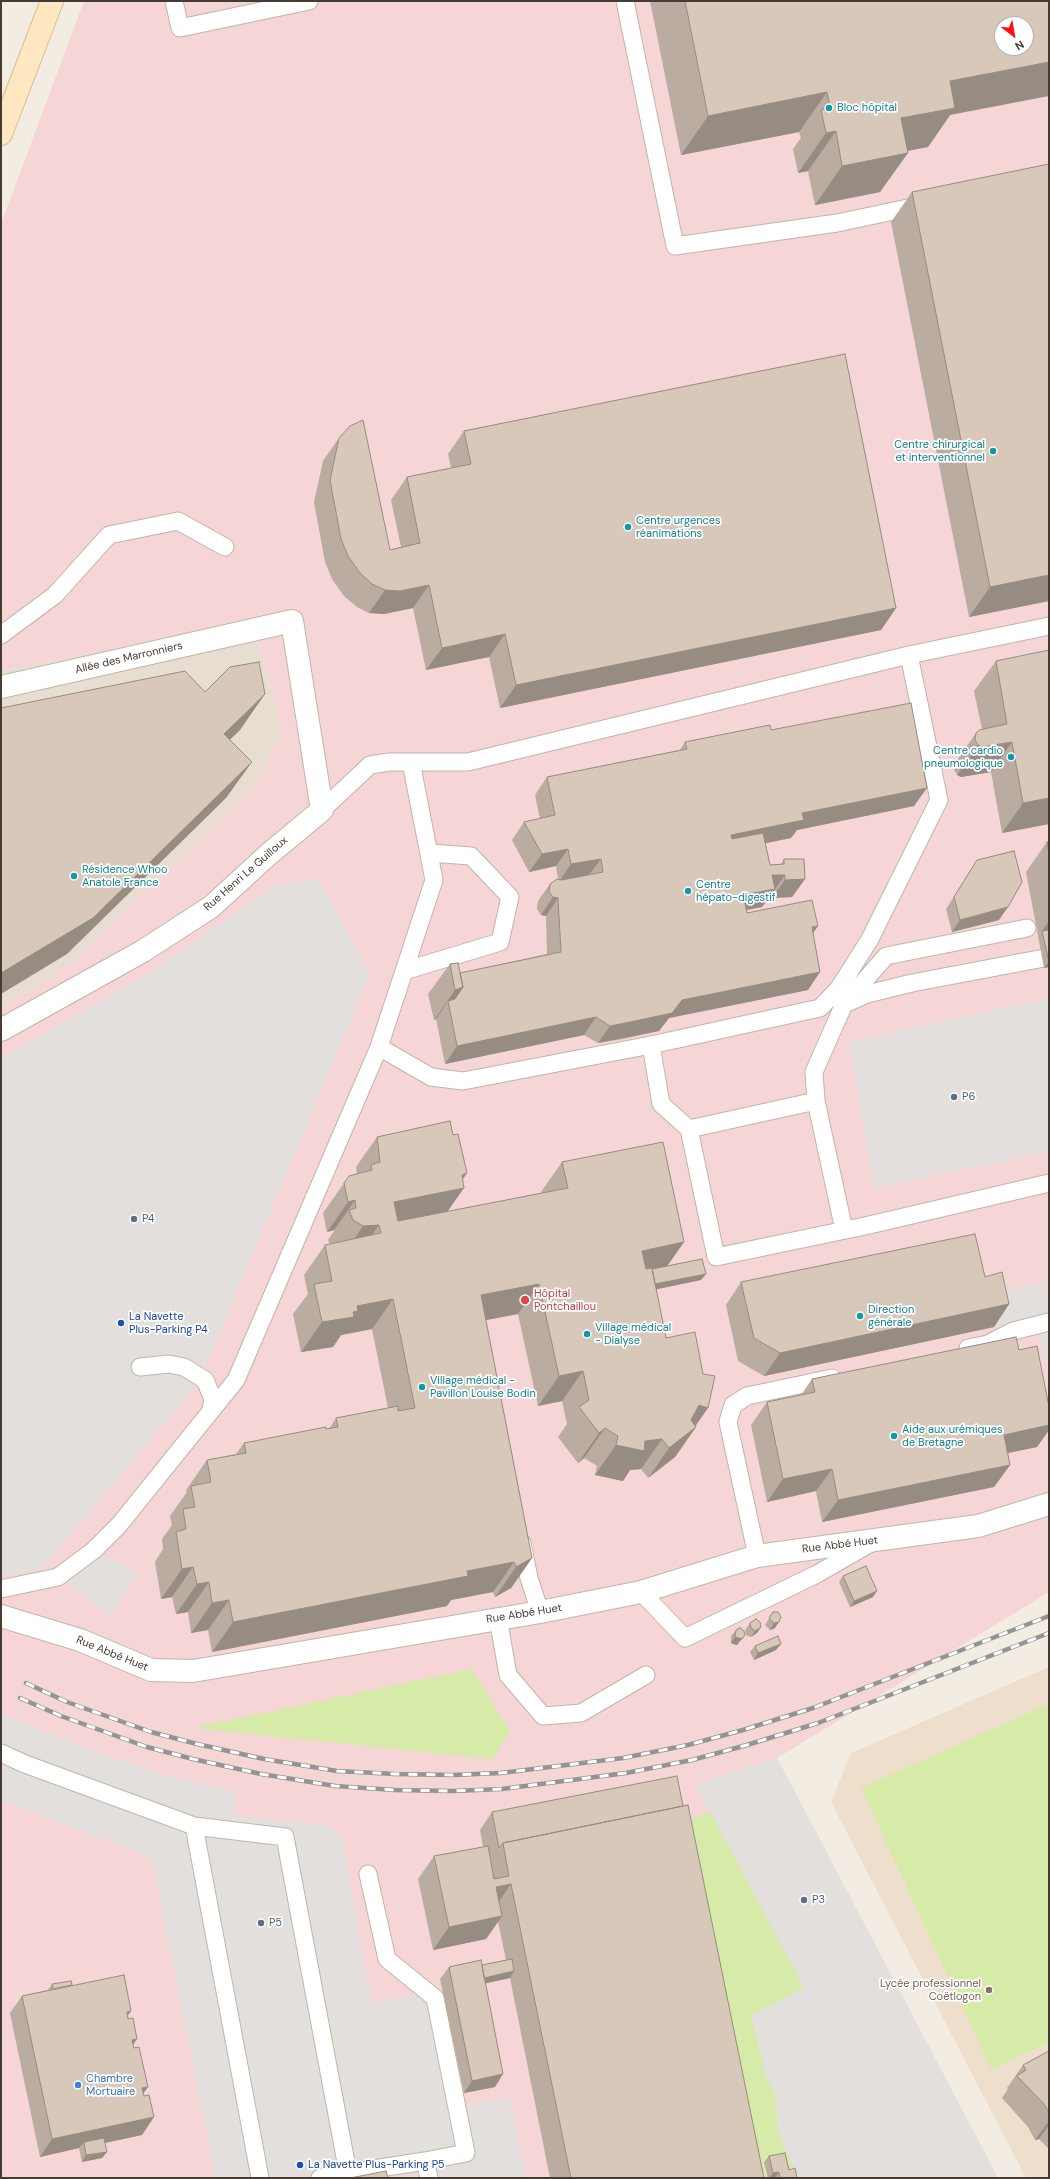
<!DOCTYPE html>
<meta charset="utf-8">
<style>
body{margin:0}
#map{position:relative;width:1050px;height:2179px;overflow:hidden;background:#f3ece3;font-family:"DM Sans",sans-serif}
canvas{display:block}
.frame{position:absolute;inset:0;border:2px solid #453b33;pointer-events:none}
.north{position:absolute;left:994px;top:16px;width:40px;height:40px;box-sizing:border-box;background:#fff;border:1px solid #b5b1ad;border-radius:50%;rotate:149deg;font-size:11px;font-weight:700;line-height:16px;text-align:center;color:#453b33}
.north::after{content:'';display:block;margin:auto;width:14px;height:18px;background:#ff0f0e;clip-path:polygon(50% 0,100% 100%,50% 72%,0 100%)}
</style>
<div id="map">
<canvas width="1050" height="2179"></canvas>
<div class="frame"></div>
<div class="north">N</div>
</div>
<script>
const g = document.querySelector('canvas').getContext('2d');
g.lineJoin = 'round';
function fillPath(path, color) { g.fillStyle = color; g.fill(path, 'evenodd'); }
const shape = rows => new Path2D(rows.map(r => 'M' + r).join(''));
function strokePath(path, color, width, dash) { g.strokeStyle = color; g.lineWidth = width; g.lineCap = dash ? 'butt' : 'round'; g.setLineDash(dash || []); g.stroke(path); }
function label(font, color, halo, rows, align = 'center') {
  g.font = font + ' "DM Sans",sans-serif'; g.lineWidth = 3.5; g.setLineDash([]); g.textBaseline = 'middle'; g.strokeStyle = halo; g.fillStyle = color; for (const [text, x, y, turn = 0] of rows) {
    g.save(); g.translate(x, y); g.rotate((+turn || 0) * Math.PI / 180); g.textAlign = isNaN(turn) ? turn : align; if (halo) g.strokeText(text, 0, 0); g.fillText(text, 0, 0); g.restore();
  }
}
fillPath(shape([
 [254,622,282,729,257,784,70,964,1,1008,1,671]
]), '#e7ddd0');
fillPath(shape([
 [1049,1667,1049,2178,1026,2178,831,1802,851,1753]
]), '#eddfcb');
fillPath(shape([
 [84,1,1049,1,1049,1592,777,1758,998,2178,1,2178,1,1008,70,964,257,784,282,729,254,622,1,671,1,224],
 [1002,24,1026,24,1026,48,1002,48]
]), '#f5d5d5');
fillPath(shape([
 [472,1669,510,1732,492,1759,192,1728],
 [1049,1704,1049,2042,991,2069,861,1788],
 [710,1812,804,1988,766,2078,775,2093,778,2131,798,2178,743,2178,672,1828]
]), '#d6eba8');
fillPath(shape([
 [320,880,370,974,200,1380,40,1571,1,1574,1,1059,155,969,277,884],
 [1049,998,1049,1152,874,1188,849,1042],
 [1049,1280,1049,1360,1044,1361,1038,1334,998,1344,986,1295],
 [94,1550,139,1573,111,1616,58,1577],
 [1,1713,89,1750,158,1773,236,1792,232,1815,329,1826,342,1839,372,2003,441,1989,465,2107,509,2098,527,2178,216,2178,152,1858,1,1800,3,1771,1,1770],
 [777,1758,998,2178,798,2178,778,2131,775,2093,766,2078,751,2016,804,1987,695,1784]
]), '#e3dfdc');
const lane = shape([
 [174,1,180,28,309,1],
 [625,1,675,246,837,223,922,205],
 [1,635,55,595,109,535,178,521,225,547],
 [322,810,370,765,389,762,468,762,909,655,1049,626],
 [404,971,500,942,510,897,471,856,429,853],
 [849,1002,867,994,912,983,1049,957],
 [651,1045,661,1104,689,1129,716,1257,865,1226,1049,1183],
 [379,1047,431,1077,463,1081,651,1045,820,1008,839,988,870,939,939,800,909,655],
 [689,1129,816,1101],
 [844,1230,816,1101,814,1072,844,1004,886,956,1027,928],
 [968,1348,988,1344,1013,1331,1049,1322],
 [140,1367,169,1364,184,1367,205,1380,213,1399,211,1410],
 [522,1543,529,1578,540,1612],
 [757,1556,728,1422,733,1405,747,1396,832,1378],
 [1,1589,58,1577,94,1550,119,1525,236,1380,379,1047,434,880,411,762],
 [641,1592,685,1638,817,1574,871,1543],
 [498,1618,508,1675,543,1716,581,1713,646,1675],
 [1,1753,25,1764,194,1826,260,2178],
 [194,1826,285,1837,348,2173,425,2161,429,2178],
 [368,1874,387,1959,435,1998,466,2153,425,2161],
 [320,2178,348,2173]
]);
const street = shape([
 [1,687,292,621,322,810,269,854,211,907,143,951,1,1030],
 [1,1616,80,1640,151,1670,193,1671,540,1612,641,1592,757,1556,978,1526,1049,1504]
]);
const secondary = shape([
 [1,134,52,1]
]);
strokePath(lane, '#c2b5a8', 19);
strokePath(street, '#c2b5a8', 24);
strokePath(secondary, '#dabc91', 24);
strokePath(lane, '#fff', 17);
strokePath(street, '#fff', 22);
strokePath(secondary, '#ffe7c1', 22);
const rail = shape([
 [26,1683,67,1702,151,1732,197,1744,264,1759,337,1771,395,1774,453,1775,501,1773,623,1758,688,1745,743,1730,813,1708,1049,1616],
 [20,1698,61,1716,147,1747,193,1759,261,1774,335,1786,395,1790,453,1791,502,1789,626,1773,692,1760,747,1745,818,1723,1049,1633]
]);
strokePath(rail, '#949494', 4.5);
strokePath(rail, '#fff', 3, [9]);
fillPath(shape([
 [650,1,1049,1,950,115,928,147,907,151,880,192,815,205,808,171,798,173,793,149,801,138,799,132,681,155],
 [912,192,1049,601,969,617,891,222],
 [464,431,896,608,881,630,500,708,489,657,426,670,413,608,384,614,369,613,357,607,344,596,332,579,325,562,314,502,323,461,339,438,390,550,401,547,391,500,407,477,451,468,448,454],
 [996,661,1049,824,1002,833,991,772,961,777,957,775,954,770,955,763,976,733,982,729,974,691],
 [771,730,914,806,797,830,791,838,765,843,770,865,781,864,784,859,805,879,792,897,772,898,772,893,762,907,746,910,747,913,818,926,813,933,808,990,669,1018,659,1031,623,1039,598,1043,584,1035,445,1064,436,1019,434,1020,428,994,450,964,460,973,547,954,546,916,541,915,537,909,538,901,550,884,558,879,556,866,529,872,512,840,524,822,540,819,535,795,547,777,680,750,685,742],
 [1047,842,1049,842,1049,967,1044,968,1026,872],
 [977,860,999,920,952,932,946,909],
 [453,1135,462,1179,447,1212,542,1193,541,1192,562,1162,684,1242,667,1266,701,1280,656,1289,666,1338,695,1426,696,1427,675,1457,648,1478,641,1469,630,1470,623,1481,595,1475,597,1466,584,1458,578,1463,558,1437,567,1424,562,1401,538,1406,518,1314,486,1320,532,1558,511,1588,495,1597,493,1592,451,1600,447,1606,212,1652,208,1630,191,1633,188,1612,176,1614,172,1597,161,1599,155,1562,163,1549,162,1539,172,1525,170,1516,187,1492,186,1490,207,1460,236,1454,244,1443,329,1429,336,1418,388,1408,372,1329,341,1335,333,1347,301,1352,293,1314,308,1294,304,1275,325,1245,330,1244,328,1240,334,1231,334,1230,327,1232,323,1213,349,1176,357,1174,356,1167,377,1137],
 [985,1277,1009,1304,994,1327,764,1376,738,1361,726,1305,741,1282],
 [1019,1350,1049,1407,1049,1430,1037,1447,1008,1453,1010,1465,994,1487,822,1522,816,1491,767,1502,751,1425,767,1402,801,1395,812,1379],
 [843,1576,873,1597,850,1607,839,1582],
 [773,1612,775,1628,770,1630,765,1625],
 [750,1623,761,1627,757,1633,751,1637,746,1635,745,1630],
 [736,1630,737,1645,731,1643,731,1636],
 [755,1646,776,1650,754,1660,750,1652],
 [492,1812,764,2178,550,2178,510,1978,485,1983,495,2087,464,2093,440,1979,449,1967,482,1965,506,1960,498,1922,486,1939,433,1950,418,1879,434,1856,483,1847,480,1830],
 [52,1984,72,1985,128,2016,133,2045,143,2093,142,2135,105,2143,107,2152,102,2158,82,2162,79,2148,40,2157,10,2013,22,1996,48,1990],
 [1049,2051,1049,2149,1039,2139,1035,2140,1028,2127,1002,2098,1008,2089,1007,2088,1023,2065],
 [769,2156,789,2170,797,2178,768,2178,764,2162]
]), '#baaca0');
fillPath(shape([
 [1049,62,1049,96,950,115,928,147,873,157,901,118,950,81],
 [827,92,799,132,681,155,708,116],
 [836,131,808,171,798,173,826,133],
 [908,153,880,192,815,205,842,166],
 [1049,575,1049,601,969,617,990,587],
 [429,585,413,608,384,614,369,613,385,590],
 [896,608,881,630,500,708,516,685],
 [505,634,489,657,426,670,442,648],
 [265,694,240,730,199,770,224,734],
 [1012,742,991,772,961,777,957,775,978,745],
 [252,762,226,798,67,954,1,994,1,973],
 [927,788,914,806,797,830,791,838,718,853,731,835,802,813],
 [1049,798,1049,824,1002,833,1023,803],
 [568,849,556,866,529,872,542,854],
 [601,859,588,876,559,882,571,864],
 [772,875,785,875,762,907,731,913,743,895],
 [805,879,792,897,772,898,785,880],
 [553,897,558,898,546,916,541,915],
 [1008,907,999,920,952,932,960,920],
 [1049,921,1049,935,1042,931],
 [818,926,805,944,812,927],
 [1049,962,1049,967,1044,968],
 [820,972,808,990,669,1018,659,1031,598,1043,610,1026,682,1000],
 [463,987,450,1007,448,1001,436,1019,434,1020,455,990],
 [596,1017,584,1035,445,1064,457,1046],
 [467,1173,456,1189,464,1188,443,1218,379,1225,358,1255,342,1256,363,1226,394,1202],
 [355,1200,334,1230,327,1232,348,1202],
 [684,1242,663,1272,627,1280,642,1251],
 [706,1274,701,1280,634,1294,635,1288],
 [539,1284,518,1314,460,1325,481,1295],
 [393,1299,372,1329,341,1335,333,1347,301,1352,322,1322,357,1306],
 [1009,1304,994,1327,764,1376,780,1353],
 [583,1371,562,1401,538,1406,559,1376],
 [699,1405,708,1408,692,1431,696,1427,675,1457,648,1478],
 [1049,1425,1049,1430,1037,1447,988,1457,1004,1435],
 [605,1428,584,1458,578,1463,599,1433],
 [662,1439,641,1469,630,1470,623,1481,595,1475,616,1445],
 [1010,1465,994,1487,822,1522,838,1500],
 [832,1469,816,1491,767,1502,783,1479],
 [532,1558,511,1588,495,1597,516,1567],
 [514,1562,493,1592,451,1600,447,1606,212,1652,233,1622,467,1571],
 [193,1567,172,1597,161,1599,182,1569],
 [209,1582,188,1612,176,1614,197,1584],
 [877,1591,873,1597,850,1607,854,1601],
 [229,1600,208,1630,191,1633,212,1603],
 [779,1622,775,1628,770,1630,774,1623],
 [761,1627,757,1633,751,1637,755,1631],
 [745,1635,737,1645,731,1643,735,1637],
 [781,1644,776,1650,754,1660,758,1653],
 [511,1884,495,1907,496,1887],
 [502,1916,486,1939,433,1950,449,1927],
 [514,1971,510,1978,474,1986,479,1979],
 [131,2011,119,2029,127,2012],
 [137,2039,125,2057,132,2040],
 [503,2074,495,2087,464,2093,472,2081],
 [148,2087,135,2105,142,2088],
 [154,2117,142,2135,85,2147,84,2142,79,2148,40,2157,52,2139],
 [1049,2121,1049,2125,1039,2139,1035,2140],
 [107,2152,102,2158,82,2162,86,2155],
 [779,2172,775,2178,769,2178,773,2173]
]), '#978c82');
const building = shape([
 [685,1,1049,1,1049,62,950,81,955,108,901,118,908,153,842,166,836,131,826,133,821,110,830,107,827,92,708,116,685,1],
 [1002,24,1026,24,1026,48,1002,48,1002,24],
 [1049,164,1049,575,990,587,912,192,1049,164],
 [845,354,896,608,516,685,505,634,442,648,429,585,400,591,385,590,372,584,360,573,348,556,341,539,330,480,339,438,350,426,363,420,390,550,420,543,407,477,471,464,464,431,845,354],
 [1049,650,1049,798,1023,803,1012,742,982,747,978,745,975,740,976,733,979,730,1007,724,996,661,1049,650],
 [259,662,265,694,224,734,252,762,93,918,1,973,1,708,185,671,205,692,230,667,259,662],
 [911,703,927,788,802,813,804,820,731,835,732,839,763,833,770,865,784,864,784,859,804,859,805,879,785,880,785,875,772,875,775,889,743,895,747,913,812,900,818,926,812,927,820,972,682,1000,672,1013,635,1021,610,1026,596,1017,457,1046,448,1001,455,999,463,987,460,973,561,952,558,898,553,897,549,892,550,884,557,879,562,880,603,872,601,859,571,864,568,849,542,854,524,822,555,815,547,777,687,749,685,742,770,725,771,730,911,703],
 [1047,842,1049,842,1049,854,1047,842],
 [1014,851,1022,882,1008,907,960,920,954,897,977,860,1014,851],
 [1049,930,1049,962,1042,931,1049,930],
 [458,963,463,987,455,990,450,964,458,963],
 [450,1121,453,1135,458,1134,467,1173,462,1175,464,1188,394,1202,398,1221,568,1188,562,1162,663,1142,684,1242,642,1251,646,1269,652,1268,666,1338,695,1332,703,1374,715,1376,708,1408,699,1405,691,1420,696,1427,669,1448,662,1439,645,1441,644,1451,616,1445,618,1436,605,1428,599,1433,579,1407,589,1400,583,1371,559,1376,539,1284,481,1295,532,1558,516,1567,514,1562,467,1571,468,1576,233,1622,229,1600,212,1603,209,1582,197,1584,193,1567,182,1569,176,1532,186,1529,183,1509,195,1507,191,1486,211,1482,207,1460,246,1453,244,1443,326,1427,326,1429,338,1427,336,1418,398,1406,398,1411,415,1408,393,1299,357,1306,358,1311,353,1312,354,1317,322,1322,314,1284,332,1281,325,1245,381,1233,379,1225,363,1226,353,1220,349,1210,356,1208,355,1200,348,1202,344,1183,349,1176,372,1170,371,1165,380,1162,377,1137,450,1121],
 [975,1234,985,1277,1002,1272,1009,1304,780,1353,754,1338,741,1282,975,1234],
 [702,1259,706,1274,655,1284,652,1269,702,1259],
 [1016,1337,1019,1350,1037,1346,1049,1407,1049,1425,1004,1435,1010,1465,838,1500,832,1469,783,1479,767,1402,815,1392,812,1379,1016,1337],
 [866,1566,877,1591,854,1601,843,1576,866,1566],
 [773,1612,778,1612,781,1617,779,1622,774,1623,769,1618,773,1612],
 [756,1619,760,1622,761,1627,755,1631,751,1628,750,1623,756,1619],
 [740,1628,744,1631,745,1635,742,1639,735,1637,736,1630,740,1628],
 [778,1636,781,1644,758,1653,755,1646,778,1636],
 [677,1776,683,1806,503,1843,499,1848,492,1812,677,1776],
 [688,1805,764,2178,571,2178,511,1884,496,1887,502,1916,449,1927,434,1856,488,1846,494,1879,509,1876,503,1843,688,1805],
 [512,1959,514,1971,484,1978,482,1965,512,1959],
 [481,1960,503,2074,472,2081,449,1967,481,1960],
 [124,1975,131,2011,127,2012,128,2019,133,2018,137,2039,132,2040,134,2048,139,2047,148,2087,142,2088,144,2096,149,2095,154,2117,52,2139,22,1996,124,1975],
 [71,1981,72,1985,53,1989,52,1984,71,1981],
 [1049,2051,1049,2113,1044,2104,1017,2076,1026,2070,1023,2065,1049,2051],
 [104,2138,107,2152,86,2155,84,2142,104,2138],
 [785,2153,789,2170,795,2168,797,2178,780,2178,779,2172,773,2173,769,2156,785,2153],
 [386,2171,388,2178,350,2178,386,2171]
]);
fillPath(building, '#d8c8ba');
strokePath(building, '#978c82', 1);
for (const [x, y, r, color] of [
 [829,108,4,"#0f9aa8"],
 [993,451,4,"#0f9aa8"],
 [628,527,4,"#0f9aa8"],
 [1011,757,4,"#0f9aa8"],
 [74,876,4,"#0f9aa8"],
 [688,891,4,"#0f9aa8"],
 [954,1097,4,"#5c6f8a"],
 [134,1219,4,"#5c6f8a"],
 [525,1300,5,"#e0444e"],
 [860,1316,4,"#0f9aa8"],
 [121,1323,4,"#1a4fb4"],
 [587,1334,4,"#0f9aa8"],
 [422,1387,4,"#0f9aa8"],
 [894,1436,4,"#0f9aa8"],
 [804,1900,4,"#5c6f8a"],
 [261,1923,4,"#5c6f8a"],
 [989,1990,4,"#8d6e63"],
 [78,2085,4,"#3f7fe0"],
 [300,2165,4,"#1a4fb4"]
]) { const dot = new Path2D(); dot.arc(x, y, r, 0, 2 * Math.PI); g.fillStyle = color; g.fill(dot); strokePath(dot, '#fff', 1.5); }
label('11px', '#0d838f', '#fff', [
 ["Bloc hôpital",837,108],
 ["Centre chirurgical",985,445,"right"],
 ["et interventionnel",985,458,"right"],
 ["Centre urgences",636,521],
 ["réanimations",636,534],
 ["Centre cardio",1003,751,"right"],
 ["pneumologique",1003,764,"right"],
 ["Résidence Whoo",82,870],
 ["Anatole France",82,883],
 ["Centre",696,885],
 ["hépato-digestif",696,898],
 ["Direction",868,1310],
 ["générale",868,1323],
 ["Village médical",595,1328],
 ["- Dialyse",595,1341],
 ["Village médical -",430,1381],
 ["Pavillon Louise Bodin",430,1394],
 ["Aide aux urémiques",902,1430],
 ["de Bretagne",902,1443]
], 'left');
label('11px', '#453b33', '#fff', [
 ["Allée des Marronniers",129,658,-13],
 ["Rue Henri Le Guilloux",246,874,-41],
 ["Rue Abbé Huet",840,1545,-7],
 ["Rue Abbé Huet",524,1614,-9],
 ["Rue Abbé Huet",112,1654,22]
]);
label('11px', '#4e5e75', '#fff', [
 ["P6",962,1097],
 ["P4",142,1219],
 ["P3",812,1900],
 ["P5",269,1923]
], 'left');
label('11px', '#be3a42', '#fff', [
 ["Hôpital",534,1294],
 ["Pontchaillou",534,1307]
], 'left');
label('11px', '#164399', '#fff', [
 ["La Navette",129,1317],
 ["Plus-Parking P4",129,1330],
 ["La Navette Plus-Parking P5",308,2165]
], 'left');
label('11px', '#785e54', '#fff', [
 ["Lycée professionnel",981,1984],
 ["Coëtlogon",981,1997]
], 'right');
label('11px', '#366cbe', '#fff', [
 ["Chambre",86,2079],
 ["Mortuaire",86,2092]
], 'left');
</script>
